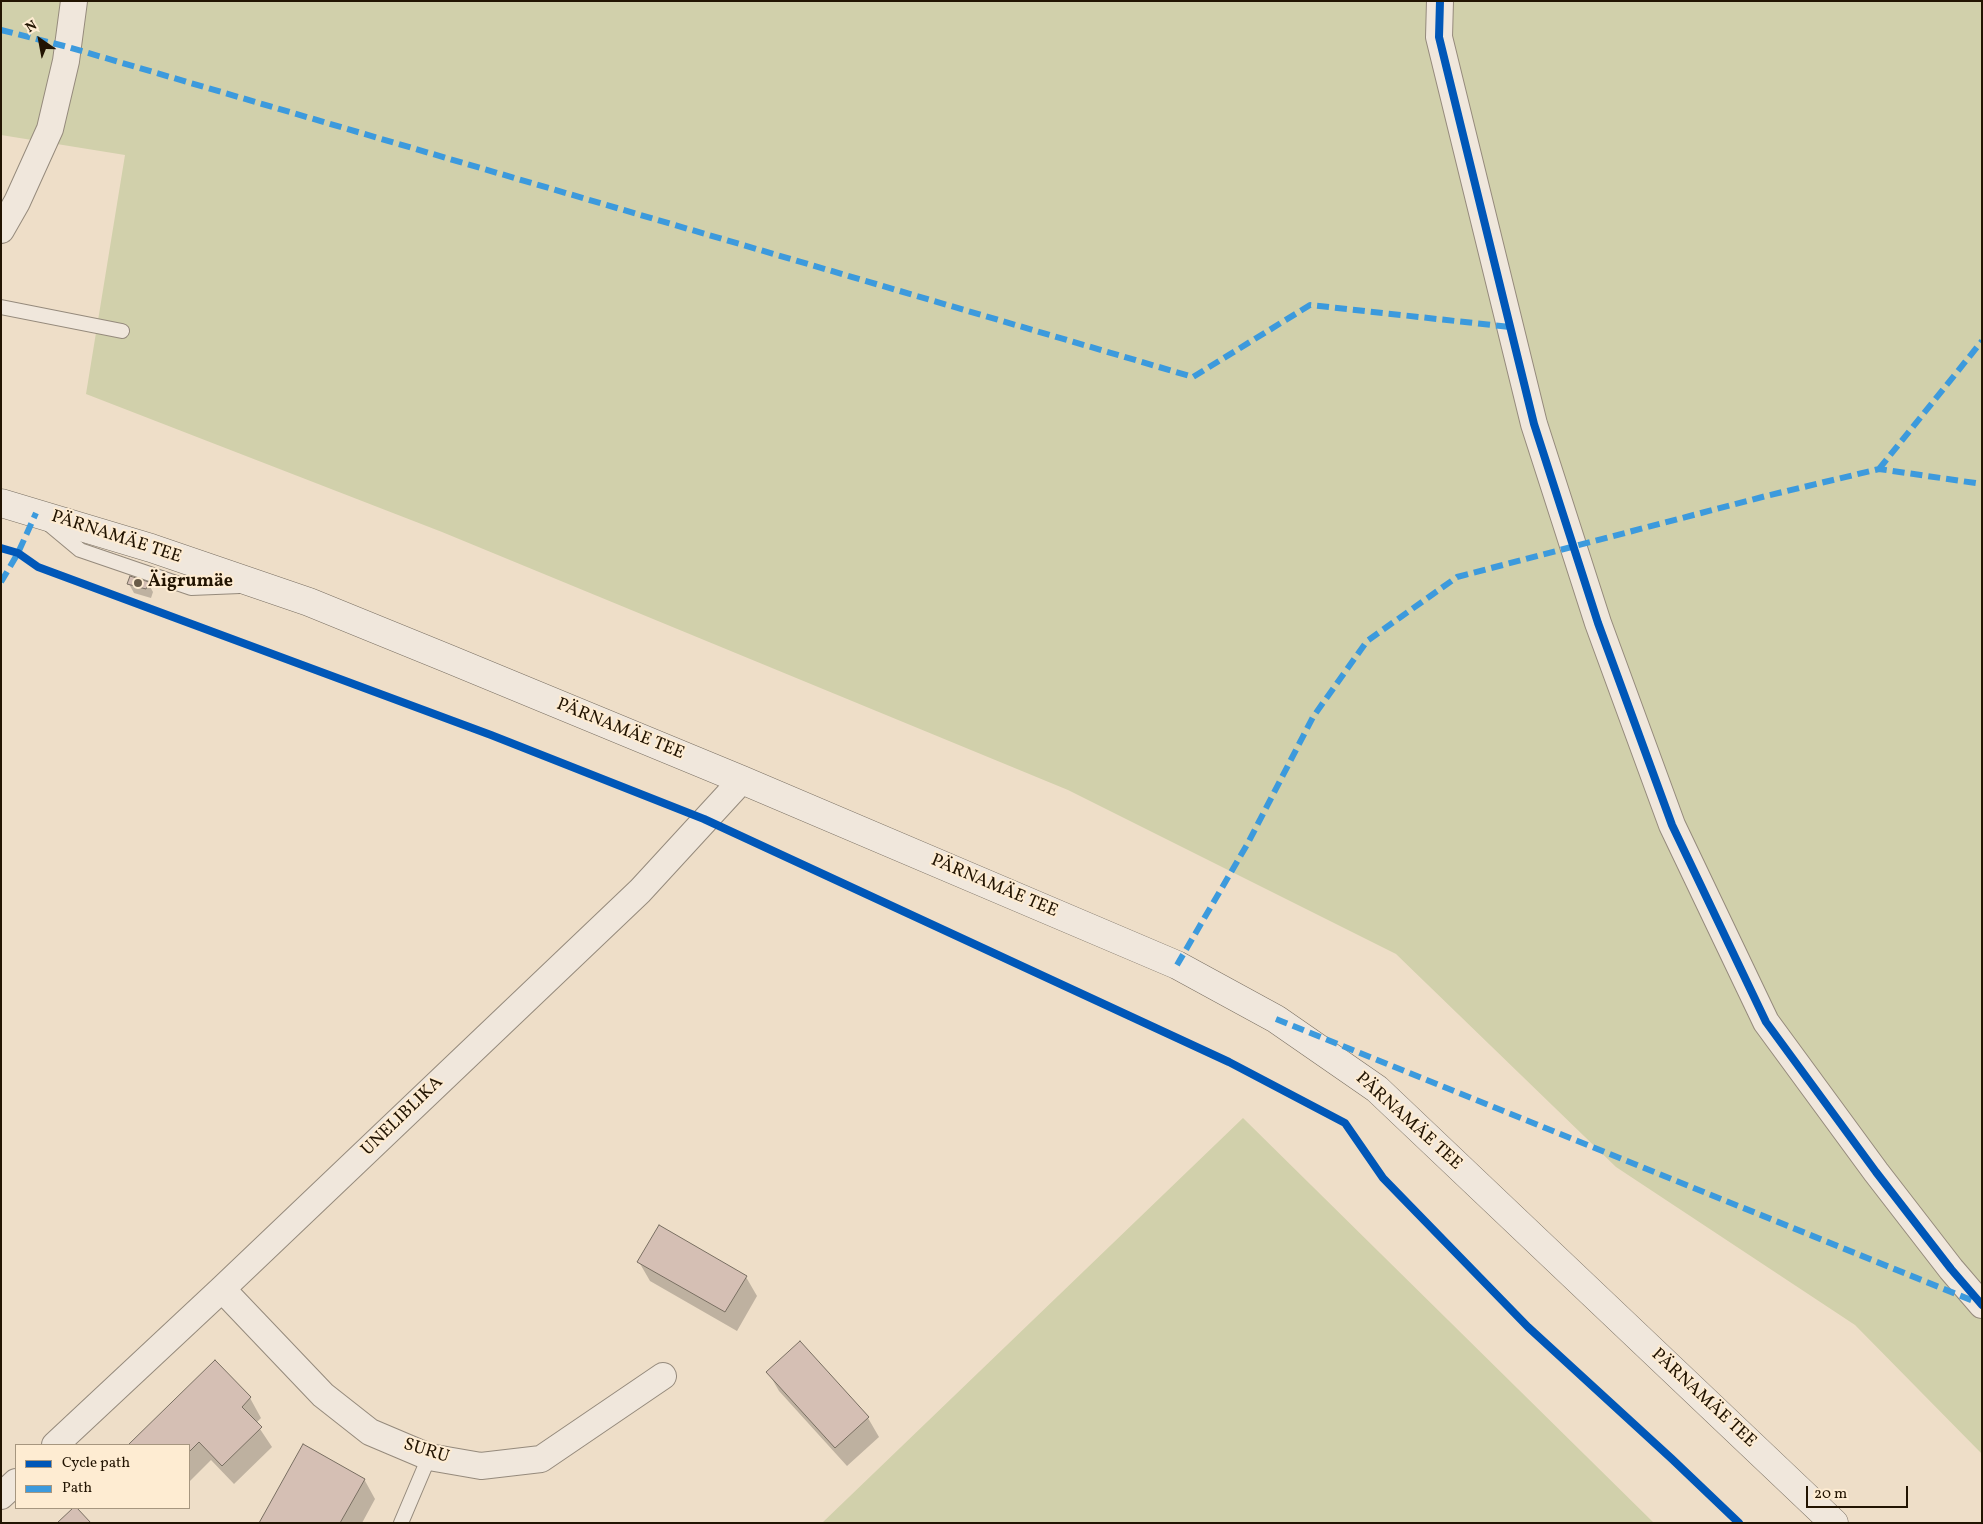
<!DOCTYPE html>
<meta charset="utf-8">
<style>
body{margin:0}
#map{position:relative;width:1983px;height:1524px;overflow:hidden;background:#eedec8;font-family:Vollkorn,serif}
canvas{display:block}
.frame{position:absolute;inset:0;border:2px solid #221402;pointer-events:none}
.legend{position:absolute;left:15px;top:1444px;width:175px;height:65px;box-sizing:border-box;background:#feecd2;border:1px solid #a6967f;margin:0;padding:6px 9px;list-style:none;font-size:15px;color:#221402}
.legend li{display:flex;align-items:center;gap:10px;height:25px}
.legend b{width:25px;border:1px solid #a6967f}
.north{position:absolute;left:15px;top:15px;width:50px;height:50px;-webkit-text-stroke:4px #feecd2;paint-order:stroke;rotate:327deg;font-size:14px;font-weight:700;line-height:20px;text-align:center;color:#221402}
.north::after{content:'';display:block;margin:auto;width:18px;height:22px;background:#221402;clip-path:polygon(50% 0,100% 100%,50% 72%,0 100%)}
.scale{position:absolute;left:1806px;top:1486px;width:102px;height:22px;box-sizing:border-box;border:2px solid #221402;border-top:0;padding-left:6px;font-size:15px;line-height:18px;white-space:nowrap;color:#221402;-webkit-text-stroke:4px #feecd2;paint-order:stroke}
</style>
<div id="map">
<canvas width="1983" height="1524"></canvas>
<div class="frame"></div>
<ul class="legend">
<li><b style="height:6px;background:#0057b8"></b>Cycle path</li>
<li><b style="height:6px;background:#3c9add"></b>Path</li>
</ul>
<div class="north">N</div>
<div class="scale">20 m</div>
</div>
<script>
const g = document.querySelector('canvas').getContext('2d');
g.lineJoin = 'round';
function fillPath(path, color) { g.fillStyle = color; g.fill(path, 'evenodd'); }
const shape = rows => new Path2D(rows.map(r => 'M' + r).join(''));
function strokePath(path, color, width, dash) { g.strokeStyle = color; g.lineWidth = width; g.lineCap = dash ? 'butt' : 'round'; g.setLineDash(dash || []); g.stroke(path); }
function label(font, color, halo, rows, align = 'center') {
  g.font = font + ' Vollkorn,serif'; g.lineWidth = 4; g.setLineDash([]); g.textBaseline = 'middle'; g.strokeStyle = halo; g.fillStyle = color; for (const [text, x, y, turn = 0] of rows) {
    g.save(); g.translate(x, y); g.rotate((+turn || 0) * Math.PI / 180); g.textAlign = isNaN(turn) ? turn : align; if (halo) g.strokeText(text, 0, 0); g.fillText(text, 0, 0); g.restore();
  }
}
fillPath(shape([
 [1,1,1982,1,1982,1454,1855,1325,1616,1167,1396,954,1068,790,442,532,86,394,125,155,1,135],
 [1243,1118,1654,1523,822,1523]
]), '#d1d0ab');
fillPath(shape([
 [148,583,153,592,151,598,134,593,129,584],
 [639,1262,746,1277,757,1296,737,1331,650,1281],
 [215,1362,250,1398,261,1418,256,1423,272,1447,234,1484,211,1460,189,1482,189,1445,130,1445],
 [768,1372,868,1418,879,1437,847,1466,779,1391],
 [364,1479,375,1499,362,1523,261,1523]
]), '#0003');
const building = shape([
 [130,576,149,582,146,589,127,584,130,576],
 [659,1225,747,1276,725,1312,637,1262,659,1225],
 [800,1341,869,1417,835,1448,766,1372,800,1341],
 [215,1360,251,1397,242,1407,262,1427,222,1466,199,1442,189,1452,189,1445,128,1445,215,1360],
 [303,1444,365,1479,340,1523,259,1523,303,1444],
 [73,1508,77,1508,91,1523,57,1523,73,1508]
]);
fillPath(building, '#d5bfb4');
strokePath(building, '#786e61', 1);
const lane = shape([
 [1,307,122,331],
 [50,525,80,550,191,588,240,586],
 [401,1523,429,1457]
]);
const street = shape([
 [1440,1,1439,37,1534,424,1598,623,1672,825,1766,1022,1876,1172,1951,1269,1982,1305],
 [1,230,17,202,50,129,66,61,74,1],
 [222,1289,323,1395,370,1432,429,1457,481,1466,541,1459,663,1376],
 [55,1445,222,1289,640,891,742,780],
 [1,1496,16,1482]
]);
const secondary = shape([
 [1,503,151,548,309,602,449,659,742,780,1177,965,1276,1019,1377,1089,1834,1523]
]);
strokePath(lane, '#958a7c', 16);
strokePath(street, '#958a7c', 28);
strokePath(secondary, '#786e61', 29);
strokePath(lane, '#f0e7dc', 14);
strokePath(street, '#f0e7dc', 26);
strokePath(secondary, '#f0e7dc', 28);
strokePath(shape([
 [1,30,68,47,1193,377,1310,305,1510,327],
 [1879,469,1982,341],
 [1,582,18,553,36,513],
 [1177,965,1248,843,1313,717,1367,641,1457,577,1766,496,1879,469,1982,484],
 [1276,1019,1976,1302]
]), '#3c9add', 6, [12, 6]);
strokePath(shape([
 [1440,1,1439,37,1534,424,1598,623,1672,825,1766,1022,1876,1172,1951,1269,1982,1305],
 [1,548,18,553,38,567,491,735,704,819,1229,1062,1345,1123,1383,1178,1528,1327,1672,1459,1739,1523]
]), '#0057b8', 8);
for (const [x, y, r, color] of [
 [138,583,5,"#695b47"]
]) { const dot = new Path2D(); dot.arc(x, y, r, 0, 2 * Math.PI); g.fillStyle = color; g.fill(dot); strokePath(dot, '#feecd2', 2); }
label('18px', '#221402', '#feecd2', [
 ["PÄRNAMÄE TEE",116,538,18],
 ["PÄRNAMÄE TEE",620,730,22],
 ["PÄRNAMÄE TEE",994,887,23],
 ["UNELIBLIKA",403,1117,-44],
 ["PÄRNAMÄE TEE",1408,1122,42],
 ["PÄRNAMÄE TEE",1703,1399,43],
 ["SURU",426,1452,17]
]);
label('bold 18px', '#221402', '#feecd2', [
 ["Äigrumäe",148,583]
], 'left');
</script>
